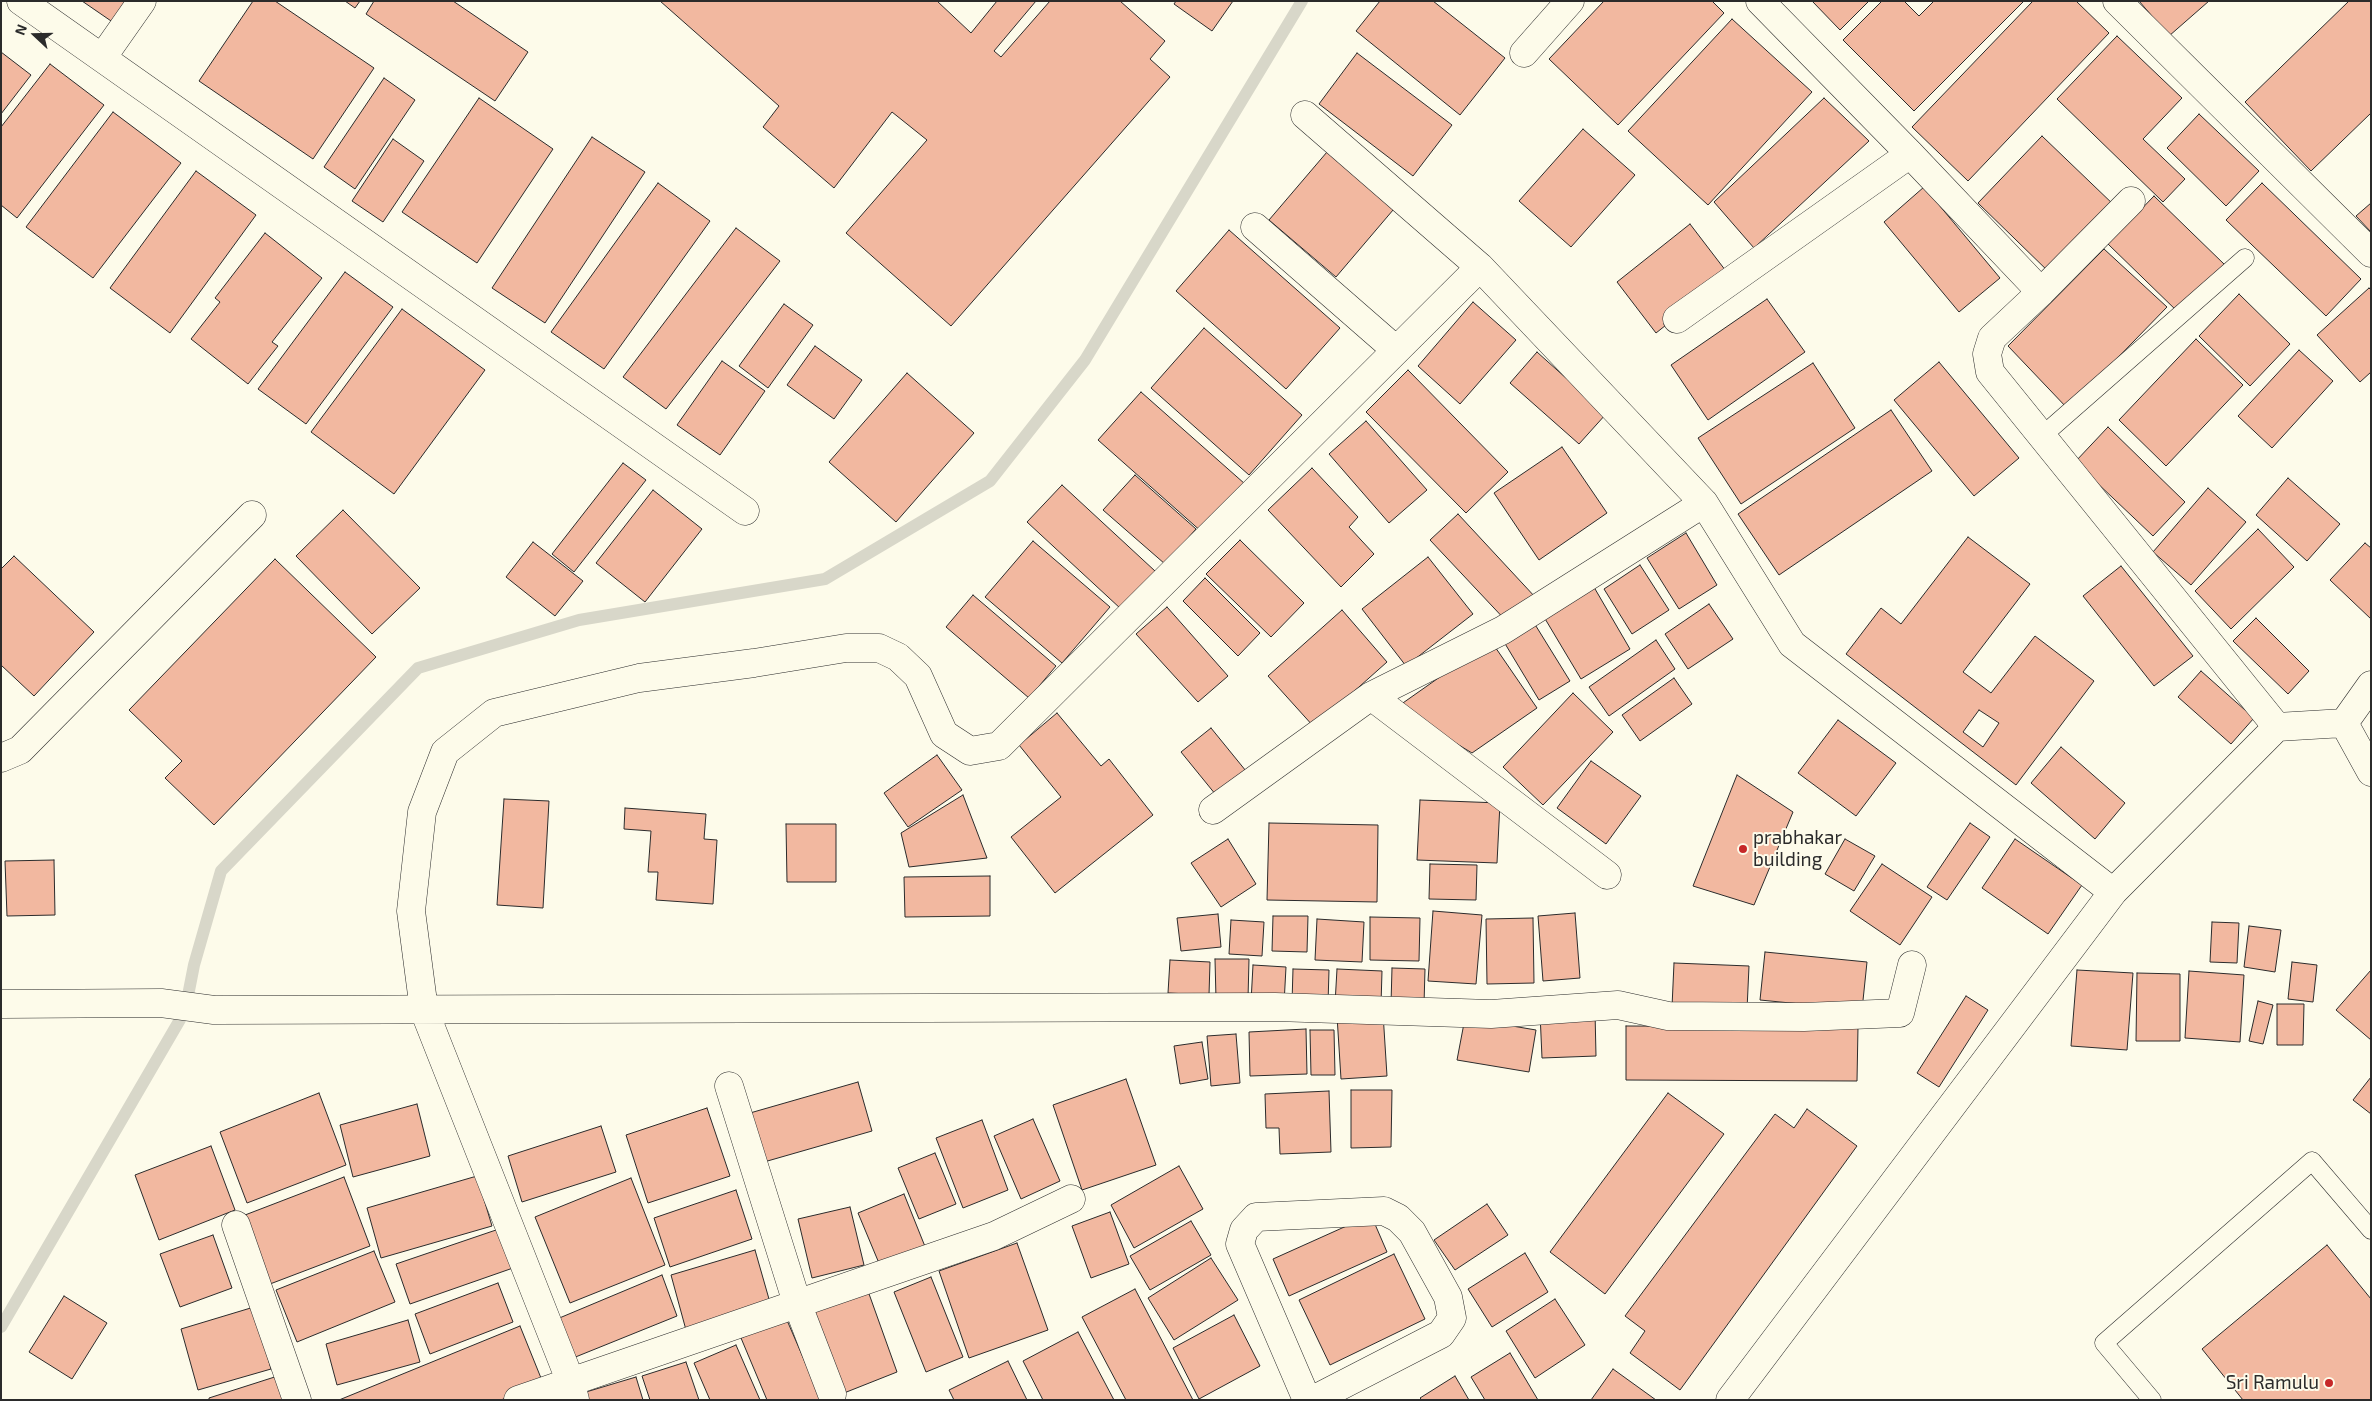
<!DOCTYPE html>
<style>
body{margin:0}
#map{position:relative;width:2372px;height:1401px;overflow:hidden;background:#fdfbea;font-family:"Exo 2",sans-serif}
canvas{display:block}
.frame{position:absolute;inset:0;border:2px solid #2b2b2b;pointer-events:none}
.north{position:absolute;left:10px;top:10px;width:50px;height:50px;-webkit-text-stroke:4px #fdfbea;paint-order:stroke;rotate:291deg;font-size:14px;font-weight:700;line-height:20px;text-align:center;color:#2b2b2b}
.north::after{content:'';display:block;margin:auto;width:18px;height:22px;background:#2b2b2b;clip-path:polygon(50% 0,100% 100%,50% 72%,0 100%)}
</style>
<div id="map">
<canvas width="2372" height="1401"></canvas>
<div class="frame"></div>
<div class="north">N</div>
</div>
<script>
const g = document.querySelector('canvas').getContext('2d');
g.lineJoin = 'round';
const shape = rows => new Path2D(rows.map(r => 'M' + r).join(''));
function strokePath(path, color, width, dash) { g.strokeStyle = color; g.lineWidth = width; g.lineCap = dash ? 'butt' : 'round'; g.setLineDash(dash || []); g.stroke(path); }
function fillPath(path, color) { g.fillStyle = color; g.fill(path, 'evenodd'); }
function label(font, color, halo, rows, align = 'center') {
  g.font = font + ' "Exo 2",sans-serif'; g.lineWidth = 4; g.setLineDash([]); g.textBaseline = 'middle'; g.strokeStyle = halo; g.fillStyle = color; for (const [text, x, y, turn = 0] of rows) {
    g.save(); g.translate(x, y); g.rotate((+turn || 0) * Math.PI / 180); g.textAlign = isNaN(turn) ? turn : align; if (halo) g.strokeText(text, 0, 0); g.fillText(text, 0, 0); g.restore();
  }
}
strokePath(shape([
 [1,1327,185,1011,194,965,221,871,418,668,579,620,825,579,990,481,1085,360,1302,1]
]), '#d8d7c9', 12);
const building = shape([
 [82,1,128,1,114,23,82,1],
 [253,1,275,1,374,68,313,159,199,81,253,1],
 [345,1,360,1,355,8,345,1],
 [374,1,453,1,528,52,495,101,366,14,374,1],
 [660,1,937,1,971,33,997,1,1036,1,994,51,1001,57,1050,1,1120,1,1165,41,1150,59,1170,77,951,326,846,233,927,140,892,112,834,188,763,127,779,106,660,1],
 [1176,1,1233,1,1212,31,1174,4,1176,1],
 [1380,1,1433,1,1505,58,1460,115,1356,31,1380,1],
 [1604,1,1712,1,1724,13,1618,125,1549,59,1604,1],
 [1812,1,1869,1,1840,30,1812,1],
 [1882,1,1904,1,1919,16,1934,1,2024,1,1914,111,1843,40,1882,1],
 [2033,1,2076,1,2109,33,1968,181,1912,127,2033,1],
 [2139,1,2209,1,2169,36,2139,1],
 [2349,1,2371,1,2371,113,2311,171,2245,102,2349,1],
 [1732,19,1812,92,1708,205,1628,131,1732,19],
 [2117,36,2182,98,2143,139,2185,179,2163,202,2057,99,2117,36],
 [1,52,31,75,1,114,1,52],
 [1357,53,1452,125,1413,176,1319,104,1357,53],
 [50,64,104,105,17,218,1,205,1,127,50,64],
 [384,78,415,100,355,189,324,167,384,78],
 [479,98,553,149,477,263,402,212,479,98],
 [1824,98,1869,141,1754,248,1714,202,1824,98],
 [113,112,181,163,93,278,26,227,113,112],
 [2199,114,2259,171,2226,206,2167,148,2199,114],
 [1583,129,1635,175,1571,247,1519,201,1583,129],
 [2042,136,2116,207,2052,275,1978,203,2042,136],
 [592,137,645,172,545,323,492,288,592,137],
 [393,139,424,161,383,222,352,201,393,139],
 [1333,145,1399,203,1336,277,1269,220,1333,145],
 [196,171,256,215,170,333,110,288,196,171],
 [658,183,710,221,604,369,551,332,658,183],
 [2262,183,2361,279,2326,316,2226,220,2262,183],
 [1924,187,2000,278,1959,312,1884,222,1924,187],
 [2154,196,2225,265,2179,313,2108,244,2154,196],
 [2371,203,2371,232,2356,216,2371,203],
 [1690,224,1729,275,1656,333,1617,282,1690,224],
 [736,228,780,261,666,409,623,377,736,228],
 [1229,230,1340,328,1286,389,1176,291,1229,230],
 [265,233,322,278,272,342,278,346,248,384,191,339,220,302,215,298,265,233],
 [2104,249,2167,307,2068,409,2008,346,2104,249],
 [345,272,393,307,306,424,258,389,345,272],
 [2369,288,2371,290,2371,372,2360,382,2317,335,2369,288],
 [2239,294,2290,344,2250,386,2199,336,2239,294],
 [1767,299,1805,352,1708,420,1671,365,1767,299],
 [1473,302,1516,340,1460,404,1418,366,1473,302],
 [784,304,813,325,768,388,739,366,784,304],
 [402,309,485,370,394,494,311,432,402,309],
 [1204,328,1302,415,1249,475,1151,388,1204,328],
 [2196,339,2243,385,2166,466,2119,420,2196,339],
 [815,346,862,380,834,419,787,385,815,346],
 [2299,350,2333,381,2272,448,2238,416,2299,350],
 [1537,352,1606,414,1579,444,1510,383,1537,352],
 [722,361,765,391,720,455,677,425,722,361],
 [1939,362,2019,458,1974,496,1894,400,1939,362],
 [1813,363,1855,428,1741,504,1698,438,1813,363],
 [1408,370,1508,472,1466,513,1366,412,1408,370],
 [907,373,974,433,896,522,829,462,907,373],
 [1141,392,1245,484,1203,533,1098,440,1141,392],
 [1891,410,1932,471,1779,575,1738,514,1891,410],
 [1366,421,1427,490,1389,523,1329,454,1366,421],
 [2108,427,2185,502,2153,536,2075,462,2108,427],
 [1562,447,1607,513,1539,560,1494,493,1562,447],
 [623,463,646,480,574,572,552,554,623,463],
 [1312,468,1358,517,1349,527,1374,554,1341,587,1268,510,1312,468],
 [1135,475,1196,529,1165,564,1103,510,1135,475],
 [2288,478,2340,524,2307,561,2256,515,2288,478],
 [1062,485,1155,571,1121,609,1027,522,1062,485],
 [2208,488,2246,522,2191,585,2153,552,2208,488],
 [653,490,702,529,645,602,596,563,653,490],
 [343,510,420,588,372,634,296,556,343,510],
 [1458,514,1536,598,1509,624,1430,540,1458,514],
 [2258,529,2294,567,2231,629,2195,591,2258,529],
 [1686,533,1717,585,1679,609,1647,558,1686,533],
 [1968,537,2030,584,1963,672,1991,693,2035,636,2094,681,2016,785,1846,654,1881,608,1901,624,1968,537],
 [1979,710,1999,723,1983,747,1963,732,1979,710],
 [1240,540,1304,603,1271,637,1206,574,1240,540],
 [1033,541,1110,607,1062,663,985,597,1033,541],
 [533,542,583,581,555,616,506,577,533,542],
 [2365,543,2371,548,2371,619,2330,580,2365,543],
 [14,556,94,632,34,696,1,665,1,569,14,556],
 [1428,557,1473,614,1406,666,1362,609,1428,557],
 [275,559,376,657,214,825,165,778,182,761,129,710,275,559],
 [1640,565,1669,610,1632,634,1604,589,1640,565],
 [2121,566,2193,656,2154,686,2083,596,2121,566],
 [1205,578,1260,633,1238,656,1183,601,1205,578],
 [1591,582,1630,649,1581,679,1541,612,1591,582],
 [973,595,1056,666,1029,698,946,627,973,595],
 [1709,604,1733,639,1688,669,1665,634,1709,604],
 [1167,607,1228,676,1198,702,1136,634,1167,607],
 [1342,610,1387,662,1314,727,1268,676,1342,610],
 [1531,618,1570,681,1539,700,1501,637,1531,618],
 [2256,618,2309,671,2288,694,2233,641,2256,618],
 [1656,640,1675,669,1609,716,1589,687,1656,640],
 [1491,641,1537,708,1472,753,1406,713,1400,705,1491,641],
 [2201,671,2254,718,2231,744,2178,697,2201,671],
 [1674,678,1692,704,1640,741,1622,715,1674,678],
 [1573,693,1613,732,1543,805,1503,767,1573,693],
 [1057,713,1101,766,1109,759,1153,815,1055,893,1011,837,1061,797,1019,745,1057,713],
 [1838,720,1896,763,1856,816,1798,773,1838,720],
 [1211,728,1246,771,1216,795,1181,752,1211,728],
 [2061,747,2125,803,2095,839,2031,783,2061,747],
 [937,755,962,790,908,827,884,793,937,755],
 [1591,761,1641,796,1606,844,1557,808,1591,761],
 [1737,775,1793,812,1754,905,1693,886,1737,775],
 [963,795,987,858,909,867,901,833,963,795],
 [504,799,549,801,543,908,497,905,504,799],
 [1420,800,1500,803,1497,863,1417,860,1420,800],
 [625,808,706,814,704,839,717,840,713,904,656,900,658,872,648,872,651,831,624,829,625,808],
 [1269,823,1378,825,1377,902,1267,900,1269,823],
 [1970,823,1990,837,1947,900,1927,887,1970,823],
 [786,824,836,824,836,882,787,882,786,824],
 [1228,839,1256,884,1221,907,1191,863,1228,839],
 [1845,839,1875,856,1854,891,1825,874,1845,839],
 [2015,839,2082,885,2048,934,1982,888,2015,839],
 [54,860,55,915,7,916,5,861,54,860],
 [1430,864,1477,865,1476,900,1429,899,1430,864],
 [1882,864,1932,897,1900,945,1850,911,1882,864],
 [990,876,990,916,905,917,904,877,990,876],
 [1433,911,1482,915,1476,984,1428,981,1433,911],
 [1575,913,1580,978,1543,981,1538,916,1575,913],
 [1218,914,1221,947,1181,951,1177,918,1218,914],
 [1273,916,1308,916,1307,952,1272,951,1273,916],
 [1370,917,1420,918,1419,961,1370,960,1370,917],
 [1533,918,1534,983,1487,984,1486,919,1533,918],
 [1317,919,1364,922,1362,962,1315,960,1317,919],
 [1231,920,1264,922,1262,956,1229,954,1231,920],
 [2212,922,2239,923,2237,963,2210,962,2212,922],
 [2249,926,2281,930,2275,972,2244,967,2249,926],
 [1765,952,1867,962,1862,1010,1760,1000,1765,952],
 [1215,959,1249,959,1248,999,1216,999,1215,959],
 [1170,960,1210,962,1209,995,1168,993,1170,960],
 [2292,962,2317,965,2313,1002,2288,999,2292,962],
 [1674,963,1749,966,1747,1010,1672,1007,1674,963],
 [1253,965,1286,967,1284,1004,1251,1002,1253,965],
 [1392,968,1425,969,1424,1005,1391,1004,1392,968],
 [1293,969,1329,970,1328,1004,1292,1003,1293,969],
 [1337,969,1382,971,1381,1005,1335,1004,1337,969],
 [2077,970,2133,973,2127,1050,2071,1046,2077,970],
 [2371,970,2371,1040,2336,1010,2371,970],
 [2189,971,2244,975,2240,1042,2185,1038,2189,971],
 [2137,973,2180,974,2180,1041,2136,1041,2137,973],
 [1966,996,1988,1010,1939,1087,1917,1073,1966,996],
 [2258,1001,2273,1005,2263,1044,2249,1041,2258,1001],
 [2277,1004,2304,1004,2303,1045,2277,1045,2277,1004],
 [1595,1011,1596,1056,1542,1058,1540,1013,1595,1011],
 [1383,1013,1387,1076,1341,1079,1337,1016,1383,1013],
 [1465,1018,1536,1030,1529,1072,1457,1060,1465,1018],
 [1626,1026,1858,1027,1857,1081,1626,1080,1626,1026],
 [1306,1029,1307,1074,1250,1076,1249,1032,1306,1029],
 [1310,1030,1334,1030,1335,1075,1311,1075,1310,1030],
 [1236,1034,1240,1083,1211,1086,1207,1036,1236,1034],
 [1202,1042,1208,1079,1180,1084,1174,1046,1202,1042],
 [2371,1077,2371,1114,2353,1100,2371,1077],
 [1126,1079,1156,1165,1082,1190,1053,1105,1126,1079],
 [858,1082,872,1131,764,1162,750,1113,858,1082],
 [1351,1090,1392,1090,1391,1147,1351,1148,1351,1090],
 [1329,1091,1331,1152,1280,1154,1279,1128,1266,1128,1265,1094,1329,1091],
 [319,1093,346,1165,247,1203,220,1132,319,1093],
 [1668,1093,1724,1134,1605,1294,1550,1252,1668,1093],
 [417,1104,430,1156,353,1177,340,1125,417,1104],
 [707,1108,730,1176,648,1203,626,1135,707,1108],
 [1807,1109,1857,1146,1680,1390,1630,1353,1645,1331,1625,1316,1775,1114,1794,1128,1807,1109],
 [1033,1119,1060,1181,1021,1199,994,1136,1033,1119],
 [982,1120,1008,1190,963,1208,936,1138,982,1120],
 [601,1126,616,1172,522,1202,508,1156,601,1126],
 [211,1146,235,1210,159,1240,135,1175,211,1146],
 [935,1153,956,1204,919,1219,898,1168,935,1153],
 [1179,1166,1203,1209,1134,1248,1111,1205,1179,1166],
 [477,1176,492,1226,381,1258,367,1208,477,1176],
 [344,1177,370,1246,270,1284,245,1215,344,1177],
 [631,1178,665,1265,570,1303,535,1217,631,1178],
 [736,1190,752,1239,670,1267,654,1218,736,1190],
 [904,1194,926,1249,881,1268,858,1213,904,1194],
 [1487,1204,1508,1235,1455,1270,1434,1240,1487,1204],
 [850,1207,864,1265,812,1278,798,1219,850,1207],
 [1110,1212,1129,1264,1091,1278,1072,1226,1110,1212],
 [1371,1215,1387,1252,1289,1296,1273,1259,1371,1215],
 [1191,1221,1211,1255,1150,1290,1130,1256,1191,1221],
 [499,1229,513,1268,410,1304,396,1264,499,1229],
 [213,1235,232,1288,180,1307,160,1254,213,1235],
 [1017,1243,1048,1330,969,1358,939,1271,1017,1243],
 [2327,1245,2371,1299,2371,1400,2243,1400,2202,1349,2327,1245],
 [755,1250,771,1306,686,1330,671,1275,755,1250],
 [374,1251,395,1302,297,1342,276,1290,374,1251],
 [1525,1253,1548,1292,1492,1327,1468,1289,1525,1253],
 [1394,1254,1425,1319,1330,1365,1299,1300,1394,1254],
 [1211,1258,1238,1300,1174,1340,1148,1298,1211,1258],
 [662,1275,677,1316,573,1358,557,1319,662,1275],
 [931,1277,963,1357,926,1372,894,1292,931,1277],
 [498,1283,513,1322,430,1354,415,1314,498,1283],
 [1135,1289,1193,1400,1126,1400,1082,1317,1135,1289],
 [868,1291,897,1372,844,1393,814,1312,868,1291],
 [64,1296,107,1323,72,1379,29,1352,64,1296],
 [1555,1299,1585,1345,1535,1378,1506,1331,1555,1299],
 [254,1307,271,1369,198,1390,181,1329,254,1307],
 [1234,1315,1260,1366,1199,1399,1173,1348,1234,1315],
 [786,1318,821,1399,819,1400,767,1400,741,1338,786,1318],
 [408,1320,420,1362,337,1385,326,1344,408,1320],
 [520,1326,543,1383,501,1400,339,1400,520,1326],
 [1078,1332,1114,1400,1043,1400,1023,1361,1078,1332],
 [736,1345,760,1400,710,1400,694,1363,736,1345],
 [1510,1353,1538,1400,1485,1400,1471,1377,1510,1353],
 [1008,1361,1027,1400,954,1400,949,1390,1008,1361],
 [686,1362,699,1400,650,1400,642,1376,686,1362],
 [1613,1369,1656,1400,1591,1400,1613,1369],
 [284,1374,292,1400,209,1400,209,1398,284,1374],
 [1455,1376,1469,1400,1422,1400,1420,1398,1455,1376],
 [636,1377,643,1400,589,1400,586,1392,636,1377]
]);
fillPath(building, '#f2b8a0');
strokePath(building, '#2b2b2b', 1);
const service = shape([
 [2042,436,2245,258],
 [2152,1400,2104,1343,2312,1161,2371,1230]
]);
const minor = shape([
 [21,1,745,511],
 [1760,1,1910,154,2041,292,1992,338,1987,354,1990,372,2277,727],
 [2117,1,2371,253],
 [1524,53,1570,1],
 [102,58,142,1],
 [1305,115,1480,267,1704,503,1792,644,2113,892],
 [1255,227,1396,350],
 [2041,292,2131,201],
 [1677,319,1910,154],
 [1371,696,1607,875],
 [2344,723,2371,772],
 [1,758,20,750,252,515],
 [1213,810,1371,696,1503,630,1704,503],
 [1,1004,161,1003,214,1010,1275,1007,1491,1014,1618,1005,1668,1016,1804,1017,1900,1013,1912,965],
 [729,1086,797,1303,832,1394],
 [236,1225,297,1400],
 [518,1400,994,1236,1071,1199],
 [575,1400,570,1380,424,1010,411,911,422,812,445,752,494,713,639,678,754,663,846,648,879,648,898,657,918,676,944,734,970,751,999,746,1480,267],
 [1307,1400,1240,1244,1244,1230,1256,1217,1384,1211,1398,1218,1412,1232,1448,1297,1452,1318,1441,1334,1313,1400],
 [1730,1400,2113,892,2277,727,2344,723,2371,685]
]);
strokePath(service, '#2b2b2b', 19);
strokePath(minor, '#2b2b2b', 29);
strokePath(service, '#fdfbea', 18);
strokePath(minor, '#fdfbea', 28);
for (const [x, y, r, color] of [
 [1743,849,5,"#c62828"],
 [2329,1383,5,"#c62828"]
]) { const dot = new Path2D(); dot.arc(x, y, r, 0, 2 * Math.PI); g.fillStyle = color; g.fill(dot); strokePath(dot, '#fdfbea', 2); }
label('19px', '#2b2b2b', '#fdfbea', [
 ["prabhakar",1753,838],
 ["building",1753,860],
 ["Sri Ramulu",2319,1383,"right"]
], 'left');
</script>
